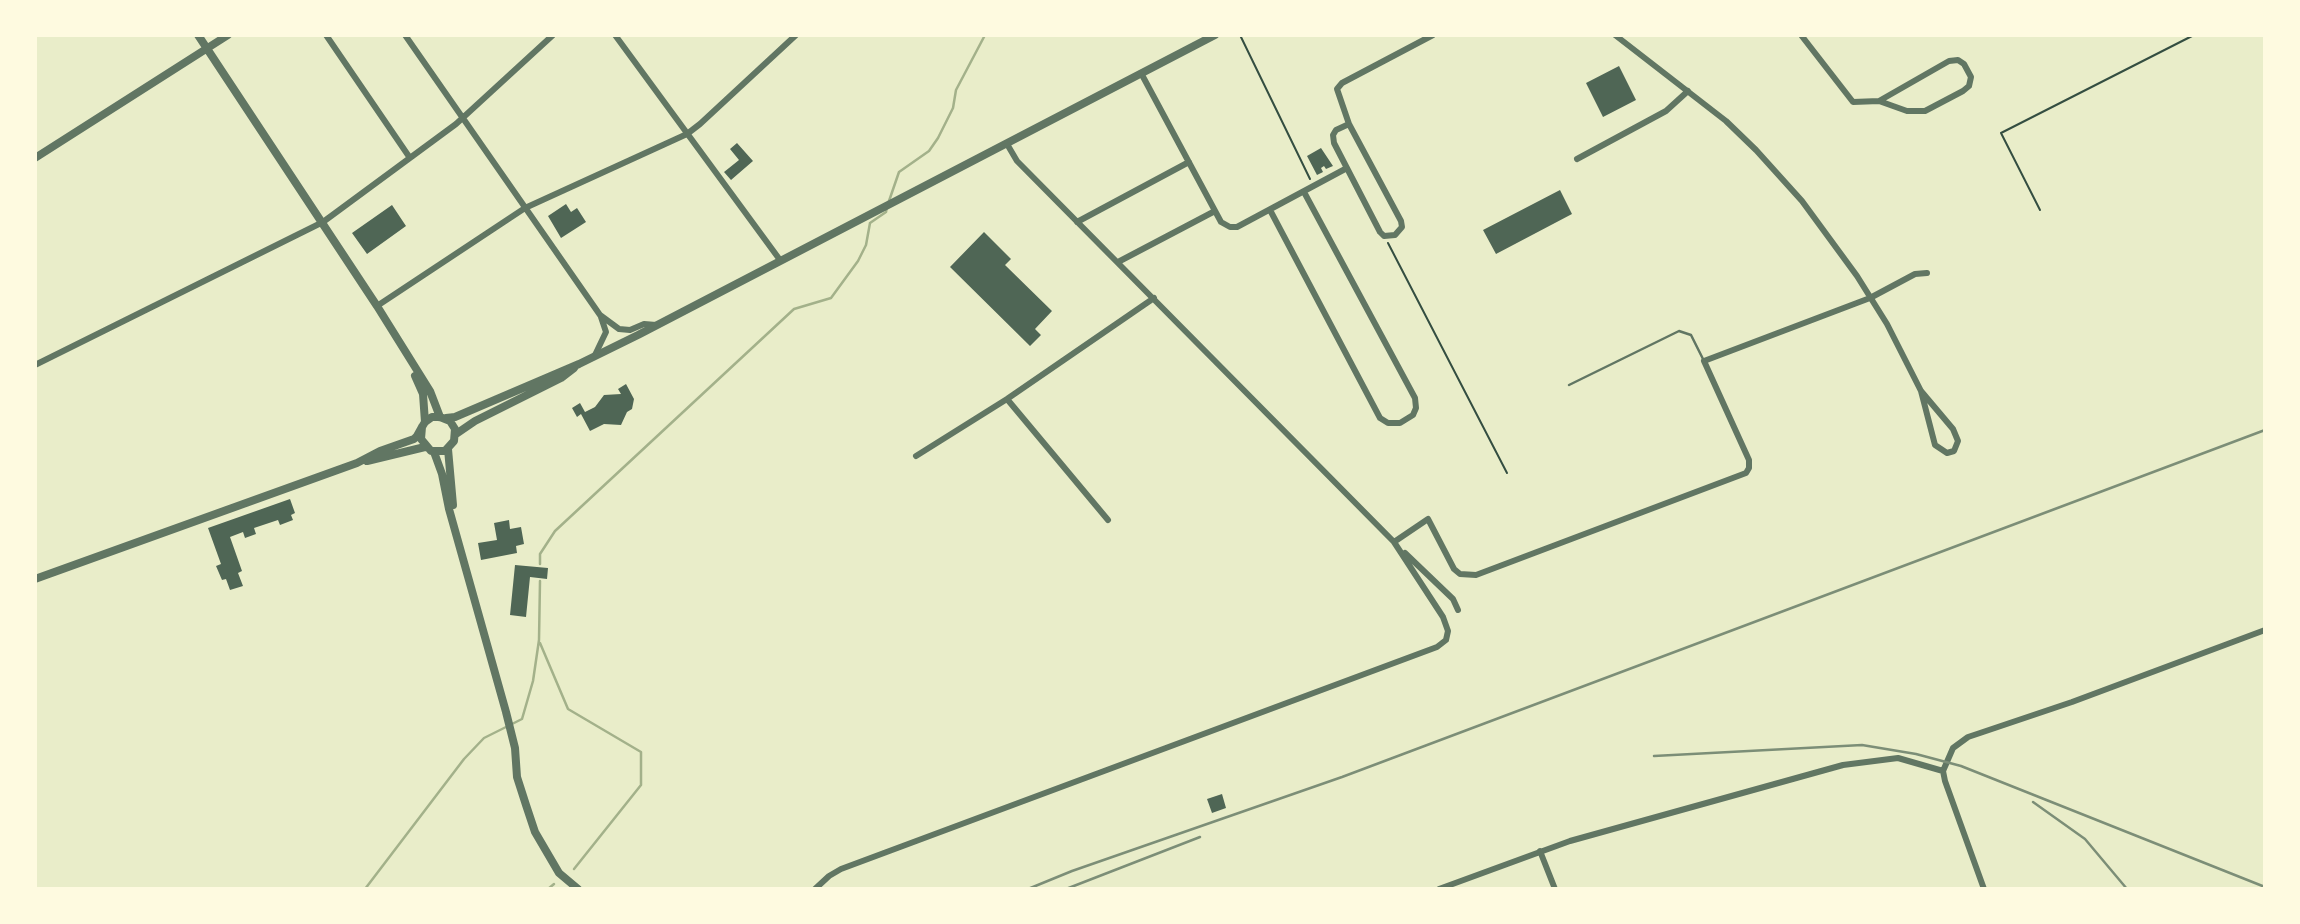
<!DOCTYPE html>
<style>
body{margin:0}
#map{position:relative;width:2300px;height:924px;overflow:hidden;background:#e9edc9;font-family:"Varela Round",sans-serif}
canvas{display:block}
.frame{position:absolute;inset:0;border:37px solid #fefae0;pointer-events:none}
</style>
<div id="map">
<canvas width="2300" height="924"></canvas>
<div class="frame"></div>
</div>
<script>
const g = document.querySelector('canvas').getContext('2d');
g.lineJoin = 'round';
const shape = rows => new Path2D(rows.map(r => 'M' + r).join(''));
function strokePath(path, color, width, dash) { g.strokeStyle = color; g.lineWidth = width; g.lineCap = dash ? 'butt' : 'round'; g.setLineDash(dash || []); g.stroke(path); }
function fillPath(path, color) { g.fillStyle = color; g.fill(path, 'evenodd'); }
strokePath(shape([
 [889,201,899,172,929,151,938,138,953,108,956,90,985,35],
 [540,564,540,554,555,531,794,309,831,298,858,261,866,245,870,223,886,212,887,207],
 [540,643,568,709,641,752,641,785,574,869],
 [512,724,522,719,533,681,539,640,540,581],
 [365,889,464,759,484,738,506,727],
 [548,889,554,884]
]), '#a3b18a', 2.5);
fillPath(shape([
 [1619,66,1636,100,1603,117,1586,83],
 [737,143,753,161,731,180,724,172,739,160,730,149],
 [1321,148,1333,166,1326,169,1324,166,1321,168,1323,172,1317,175,1307,156],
 [1560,190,1572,214,1496,254,1483,230],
 [566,204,571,212,577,208,586,222,561,238,548,216],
 [392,205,406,226,367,254,352,233],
 [984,232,1011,259,1005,265,1052,311,1035,329,1041,335,1030,346,950,267],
 [626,384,634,399,632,409,627,412,621,425,604,424,590,431,581,414,577,417,572,408,580,403,585,412,595,407,604,395,621,394,618,389],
 [290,499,295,513,291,515,293,520,280,525,278,520,254,528,256,534,245,538,243,532,230,537,242,571,238,573,243,586,230,590,226,579,222,580,216,566,221,564,208,528],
 [509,520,510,529,521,527,524,544,516,546,517,553,481,560,478,543,497,540,494,523],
 [515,565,548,568,547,579,530,577,526,617,510,615],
 [1222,794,1226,808,1212,813,1207,799]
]), '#4f6655');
strokePath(shape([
 [1240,35,1310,179],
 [2040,210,2001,133,2194,35],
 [1388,243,1507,473]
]), '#344e41', 2);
strokePath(shape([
 [1569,385,1679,331,1691,335,1704,361]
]), '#617663', 2.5);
strokePath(shape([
 [326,35,410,158],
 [405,35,600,315,619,329,630,330,644,324,656,325],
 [615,35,780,260],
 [1615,35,1726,121,1756,150,1802,201,1857,276,1887,324,1921,391,1953,429,1958,441,1954,451,1947,453,1935,445,1921,391],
 [1801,35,1853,102,1879,101,1907,111,1925,111,1963,91,1969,86,1971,77,1964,64,1958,60,1949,61,1879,101],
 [1141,73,1221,222,1230,227,1237,227,1347,168],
 [1349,124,1336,130,1333,135,1334,143,1380,232,1384,236,1395,235,1402,227,1401,221,1349,124,1337,89,1342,83,1433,35],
 [1007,144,1017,161,1395,543],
 [1577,159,1666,111,1688,91],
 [1270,210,1380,418,1388,423,1400,423,1413,415,1416,408,1415,398,1304,192],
 [1077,222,1189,162],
 [1118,262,1215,211],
 [377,306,525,208,687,134,700,124,796,35],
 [595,355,606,332,601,317],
 [35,365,323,222,456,124,553,35],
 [1007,399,1108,520],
 [916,456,1007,399,1154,298],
 [1394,542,1428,519,1454,569,1460,574,1476,575,1746,473,1749,468,1749,460,1704,361,1870,298,1915,274,1927,273],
 [1405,553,1453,599,1458,610],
 [1540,851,1555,889],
 [815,889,829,876,841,869,1437,647,1446,640,1448,631,1443,617,1394,542],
 [1439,889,1570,841,1843,765,1898,758,1943,771],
 [1984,889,1945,781,1943,771,1953,748,1968,737,1980,733,2072,702,2265,630]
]), '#617663', 6);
strokePath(shape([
 [198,35,377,306,430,391,440,417],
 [35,158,228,35],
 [415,376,423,394,425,422],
 [446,418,455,417,579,364,638,335,1215,35],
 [456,434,475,421,561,378,574,368],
 [448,449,453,505],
 [434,452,442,474,449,509,506,712,515,748,517,777,526,805,535,832,559,873,578,889],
 [367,461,425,447],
 [35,579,357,463,380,451,414,439,417,436,422,427,425,422,432,417,440,417,450,421,455,429,454,441,445,451,431,451,421,439,422,427]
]), '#617663', 8);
strokePath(shape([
 [1654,756,1862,745,1916,754,1961,766,2265,887],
 [2033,802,2085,839,2127,889],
 [1028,889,1072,871,1342,777,2265,430],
 [1066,889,1200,837]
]), '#7c8e77', 2.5);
</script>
